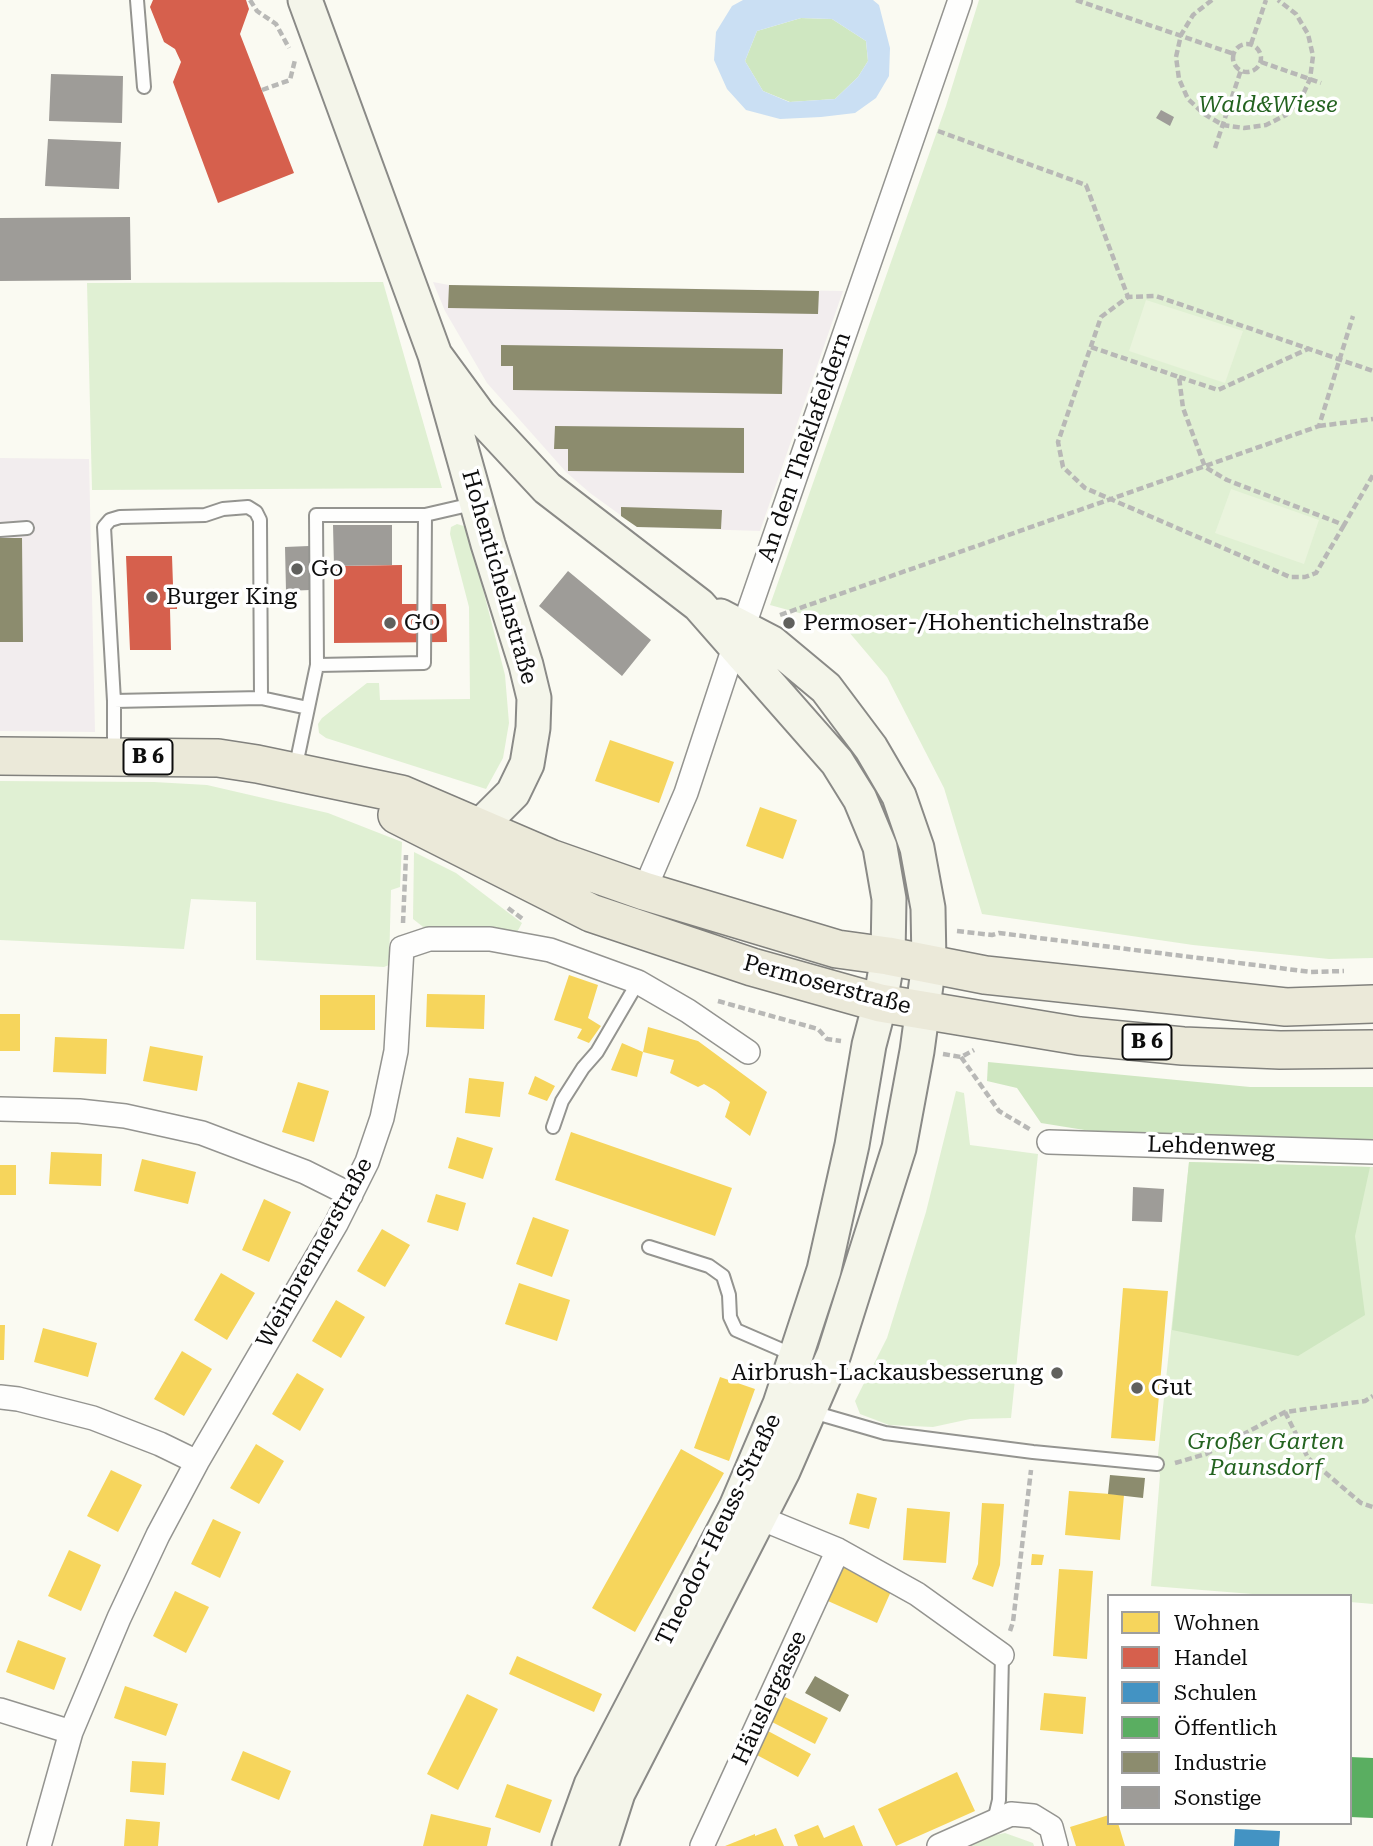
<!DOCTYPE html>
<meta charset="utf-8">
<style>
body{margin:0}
#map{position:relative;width:1373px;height:1846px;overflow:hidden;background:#fafaf2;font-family:"Roboto Serif",serif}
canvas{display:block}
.legend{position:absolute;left:1107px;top:1594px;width:245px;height:231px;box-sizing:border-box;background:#fff;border:2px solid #9e9e9e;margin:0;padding:9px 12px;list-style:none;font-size:21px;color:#0d0d0d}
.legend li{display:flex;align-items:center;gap:14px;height:35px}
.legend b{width:35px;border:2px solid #9e9e9e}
</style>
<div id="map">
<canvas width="1373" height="1846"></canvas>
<ul class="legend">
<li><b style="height:19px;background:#f6d55c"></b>Wohnen</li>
<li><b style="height:19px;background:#d6604d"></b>Handel</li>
<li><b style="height:19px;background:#4393c3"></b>Schulen</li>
<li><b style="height:19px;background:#5aae61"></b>Öffentlich</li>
<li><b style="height:19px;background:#8c8c6e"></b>Industrie</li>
<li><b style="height:19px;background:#9e9c98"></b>Sonstige</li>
</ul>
</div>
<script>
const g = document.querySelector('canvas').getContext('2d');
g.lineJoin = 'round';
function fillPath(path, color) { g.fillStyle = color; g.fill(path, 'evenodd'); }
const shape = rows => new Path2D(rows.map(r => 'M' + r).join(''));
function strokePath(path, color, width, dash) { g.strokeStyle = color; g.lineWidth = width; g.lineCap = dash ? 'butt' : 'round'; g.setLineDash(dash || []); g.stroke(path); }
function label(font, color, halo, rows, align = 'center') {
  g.font = font + ' "Roboto Serif",serif'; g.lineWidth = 7; g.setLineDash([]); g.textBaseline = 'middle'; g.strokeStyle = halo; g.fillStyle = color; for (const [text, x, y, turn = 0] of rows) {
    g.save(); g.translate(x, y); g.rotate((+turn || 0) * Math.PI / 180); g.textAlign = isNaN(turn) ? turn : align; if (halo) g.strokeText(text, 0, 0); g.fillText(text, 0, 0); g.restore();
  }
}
fillPath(shape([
 [433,282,449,285,843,291,760,531,637,527,590,493,566,472,487,383,445,311],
 [0,458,89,459,95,732,0,731]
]), '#f2edee');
fillPath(shape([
 [979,0,1373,0,1373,958,1329,959,1193,945,982,914,944,788,887,677,843,625,770,605,946,106],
 [383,282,442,488,92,490,87,283],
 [457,524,467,527,505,675,509,723,503,758,486,789,326,738,319,733,318,724,322,718,367,683,379,683,380,700,470,699,469,607,450,534,451,527],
 [0,781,154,782,207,785,328,813,402,842,400,887,391,890,389,965,384,967,256,960,256,902,191,899,184,949,0,940],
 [414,852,456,873,522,923,515,936,427,930,413,919],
 [956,1091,964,1093,970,1145,1038,1154,1011,1418,970,1419,933,1427,889,1425,860,1414,855,1401,887,1338,926,1212],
 [1189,1162,1373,1167,1373,1604,1350,1602,1350,1596,1278,1596,1151,1586,1160,1475,1157,1464],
 [1005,1833,1033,1843,1034,1846,960,1846,972,1840]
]), '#e0f0d3');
fillPath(shape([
 [801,18,832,19,866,41,868,61,858,77,835,99,790,102,763,91,745,61,757,31],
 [988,1062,1250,1087,1373,1087,1373,1141,1103,1133,1041,1123,1017,1088,987,1081],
 [1189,1162,1370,1167,1355,1236,1365,1315,1298,1356,1172,1330]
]), '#cfe7c1');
fillPath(shape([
 [1146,300,1243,331,1225,383,1129,351],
 [1231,489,1319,520,1304,564,1215,533]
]), '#eaf4dd');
fillPath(shape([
 [743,0,873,0,879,5,890,48,889,76,876,98,855,113,821,117,780,119,746,110,727,89,714,60,716,32,732,6],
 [801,18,832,19,866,41,868,61,858,77,835,99,789,102,763,91,745,61,757,31]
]), '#cadff3');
fillPath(shape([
 [610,740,674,762,659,803,595,781],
 [760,807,797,820,783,859,746,846],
 [569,975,598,985,588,1018,601,1026,589,1043,577,1038,582,1029,554,1020],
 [427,994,485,995,484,1029,426,1027],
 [320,995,375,995,375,1030,320,1030],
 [0,1014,20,1014,20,1051,0,1051],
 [648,1027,698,1041,767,1092,750,1136,725,1117,730,1102,716,1091,704,1084,698,1087,670,1073,674,1060,643,1052],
 [55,1037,107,1039,106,1074,53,1072],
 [622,1043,643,1052,637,1077,611,1070],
 [150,1046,203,1056,197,1091,143,1081],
 [535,1076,555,1086,547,1101,528,1094],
 [469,1078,504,1082,500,1117,465,1113],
 [298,1082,329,1091,314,1142,282,1132],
 [571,1132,732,1188,715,1236,555,1180],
 [457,1137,493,1148,483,1179,448,1168],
 [51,1152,102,1154,101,1186,49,1184],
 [142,1159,196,1172,188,1204,134,1191],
 [0,1165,16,1165,16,1195,0,1195],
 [436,1194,466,1203,458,1231,427,1222],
 [264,1199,291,1212,269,1262,242,1250],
 [533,1217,569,1230,552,1277,516,1264],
 [382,1229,410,1245,385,1287,357,1271],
 [221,1273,255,1293,227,1340,194,1320],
 [519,1283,570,1300,557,1341,505,1324],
 [1123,1288,1168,1291,1155,1441,1111,1438],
 [336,1300,365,1317,341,1358,312,1341],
 [0,1325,5,1325,4,1360,0,1360],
 [43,1328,97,1343,88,1377,34,1362],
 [182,1351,212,1369,184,1416,154,1399],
 [297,1373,324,1389,300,1431,272,1414],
 [720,1377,755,1389,729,1461,694,1448],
 [256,1444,284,1461,259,1504,230,1488],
 [681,1449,724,1473,635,1632,592,1608],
 [111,1470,142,1485,118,1532,87,1516],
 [1069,1491,1124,1495,1120,1540,1065,1535],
 [857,1493,877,1498,869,1529,849,1524],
 [982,1503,1004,1504,1000,1565,993,1587,972,1579,978,1564],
 [907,1508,950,1512,946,1563,903,1560],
 [213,1519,241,1532,220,1578,191,1564],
 [69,1550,101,1565,81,1611,48,1596],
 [1032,1554,1044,1555,1042,1565,1031,1565],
 [843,1567,892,1589,877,1623,828,1601],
 [1059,1569,1093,1571,1087,1659,1053,1656],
 [175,1591,209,1607,186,1653,153,1636],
 [18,1640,66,1658,54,1690,6,1672],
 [517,1656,602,1694,594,1712,509,1674],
 [125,1686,178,1704,166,1736,114,1718],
 [1044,1693,1086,1697,1083,1734,1040,1730],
 [467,1694,498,1709,458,1790,427,1774],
 [785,1697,828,1718,815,1744,772,1722],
 [768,1731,811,1754,798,1777,755,1754],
 [243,1751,291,1771,279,1800,231,1780],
 [132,1761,166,1763,164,1795,130,1792],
 [957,1772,975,1811,896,1846,878,1809],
 [507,1784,552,1800,540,1833,495,1817],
 [431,1814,491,1828,487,1846,423,1846],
 [1109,1815,1109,1823,1118,1823,1125,1846,1076,1846,1070,1827],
 [126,1819,160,1822,158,1846,124,1846],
 [818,1825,824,1838,854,1825,863,1846,798,1846,794,1835],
 [776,1828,784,1846,725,1846,755,1834,755,1836]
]), '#f6d55c');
fillPath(shape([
 [153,0,246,0,249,9,240,34,294,173,218,203,173,82,181,62,175,49,164,42,150,7],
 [126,556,172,556,173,585,177,585,177,609,170,609,171,650,130,650],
 [402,565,402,604,446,604,447,642,334,643,334,566]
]), '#d6604d');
fillPath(shape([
 [1235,1829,1280,1831,1279,1846,1234,1846]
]), '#4393c3');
fillPath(shape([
 [1350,1757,1373,1758,1373,1818,1350,1817]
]), '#5aae61');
fillPath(shape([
 [449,285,819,291,818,314,448,308],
 [501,345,783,349,782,394,513,390,513,366,501,366],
 [555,426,744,428,744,473,568,471,568,449,554,449],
 [621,507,722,510,721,529,637,527,621,516],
 [0,538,22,538,23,642,0,642],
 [1110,1475,1145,1478,1143,1498,1108,1494],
 [815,1676,849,1695,840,1712,805,1693]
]), '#8c8c6e');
fillPath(shape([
 [51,74,123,76,122,123,49,121],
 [1161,110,1174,117,1170,126,1156,118],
 [48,139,121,142,119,189,45,186],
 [130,217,131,280,0,281,0,218],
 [333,525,392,525,392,565,334,566],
 [309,546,310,590,286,591,285,547],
 [568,571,651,640,622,676,539,606],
 [1133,1187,1164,1189,1162,1222,1132,1221]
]), '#9e9c98');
const service = shape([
 [137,0,144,87],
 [0,530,27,528],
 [317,665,424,663,425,515],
 [114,701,261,698,308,708],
 [114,752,114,701,104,527,110,520,120,517,205,515,223,509,248,507,256,512,260,520,261,698],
 [295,770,317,665,316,515,425,515,477,503],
 [553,1127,562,1101,583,1068,597,1052,638,982],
 [649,1247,709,1266,723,1276,729,1295,730,1317,736,1330,796,1356],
 [809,1411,885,1433,1033,1452,1157,1464],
 [994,1821,999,1800,1002,1655]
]);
const minor = shape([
 [644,891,686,793,735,644,743,628,960,0],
 [0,1109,79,1111,125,1116,202,1133,305,1172,351,1195],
 [1049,1142,1373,1152],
 [0,1397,18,1399,93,1418,160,1444,197,1462],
 [748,1513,838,1550,917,1594,1002,1655],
 [0,1710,71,1732],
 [39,1846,71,1732,119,1618,158,1535,197,1462,336,1224,367,1162,382,1118,396,1051,402,948,429,939,490,939,550,950,638,982,688,1011,748,1052],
 [702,1846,838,1550],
 [939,1846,1011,1814,1033,1816,1051,1827,1056,1846]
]);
const secondary = shape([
 [305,0,435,355,488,544,526,665,534,698,533,728,527,764,513,793,479,827],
 [435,355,479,415,547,488,699,605,837,762,860,799,880,847,889,899,888,956,880,1003,869,1045,852,1145,824,1270,780,1404,736,1507,591,1785,569,1846],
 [601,1846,618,1793,783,1471,834,1354,899,1148,917,1051,929,963,928,908,917,848,899,796,871,748,826,688,772,643,720,616]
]);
const primary = shape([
 [0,756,218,758,257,764,401,794,550,858,644,891,837,949,888,956,985,975,1286,1007,1373,1004],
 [397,815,591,913,752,967,880,1003,1079,1036,1183,1046,1280,1050,1373,1049]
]);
strokePath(service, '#949490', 16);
strokePath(minor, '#949490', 26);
strokePath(secondary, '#8a8a87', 37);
strokePath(primary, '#81817d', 40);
strokePath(shape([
 [250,0,257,11,276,24,289,48],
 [1076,0,1234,54],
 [1212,0,1193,15,1181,35,1176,57,1179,79,1188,99,1204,114,1223,125,1244,128,1266,125,1286,115,1301,99,1310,79,1313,56,1308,34,1296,14,1278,0],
 [1251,44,1266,0],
 '1233 58a14 14 0 1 1 28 0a14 14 0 1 1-28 0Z',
 [1261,62,1321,83],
 [262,90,290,80,295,60],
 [938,131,1086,185,1128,297],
 [1215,148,1241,70],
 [1091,347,1179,377,1183,408,1205,467,1227,480,1344,525,1373,475],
 [1179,377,1218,390,1310,348],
 [1319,426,1373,419],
 [1344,525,1316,573,1305,577,1290,577,1085,488,1063,467,1058,442,1101,317,1128,297,1156,296,1373,371],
 [780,615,1319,426,1353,316],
 [508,908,524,920],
 [403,923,406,855],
 [957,931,992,935,999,933,1311,972,1344,971],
 [718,1001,818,1029,827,1039,841,1041],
 [943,1054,961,1057,974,1050],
 [961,1057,999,1111,1031,1130],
 [1285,1412,1308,1458,1361,1503,1373,1507],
 [1175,1463,1206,1454,1285,1412,1365,1401,1373,1396],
 [1010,1631,1013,1622,1031,1470]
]), '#b8b8b6', 4.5, [7, 3.5]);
strokePath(service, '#fefefd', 12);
strokePath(minor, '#fefefd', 23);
strokePath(secondary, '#f4f5ea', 33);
strokePath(primary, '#ebe9d9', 37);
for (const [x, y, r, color] of [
 [297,569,7,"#60605d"],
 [152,597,7,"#60605d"],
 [390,623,7,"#60605d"],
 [789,623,7,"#60605d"],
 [1057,1373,7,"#60605d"],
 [1137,1388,7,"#60605d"]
]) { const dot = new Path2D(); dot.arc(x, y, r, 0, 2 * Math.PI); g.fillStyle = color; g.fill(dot); strokePath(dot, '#fff', 2.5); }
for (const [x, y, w] of [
 [148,757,49],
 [1147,1042,49]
]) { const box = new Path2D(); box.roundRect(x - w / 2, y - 17.5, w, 35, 5); g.fillStyle = '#fff'; g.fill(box); strokePath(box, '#0d0d0d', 2); }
label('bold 21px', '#0d0d0d', null, [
 ["B 6",148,757],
 ["B 6",1147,1042]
]);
label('italic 23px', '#246320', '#fff', [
 ["Wald&Wiese",1268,105],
 ["Großer Garten",1266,1442],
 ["Paunsdorf",1266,1468]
]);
label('23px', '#0d0d0d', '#fff', [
 ["An den Theklafeldern",805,447,-71],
 ["Hohentichelnstraße",499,577,74],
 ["Permoserstraße",827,985,15],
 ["Lehdenweg",1211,1147,2],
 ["Weinbrennerstraße",315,1253,-61],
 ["Theodor-Heuss-Straße",719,1530,-64],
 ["Häuslergasse",770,1698,-65]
]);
label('23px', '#0d0d0d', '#fff', [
 ["Go",311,569],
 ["Burger King",166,597],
 ["GO",404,623],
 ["Permoser-/Hohentichelnstraße",803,623],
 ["Airbrush-Lackausbesserung",1043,1373,"right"],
 ["Gut",1151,1388]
], 'left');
</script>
